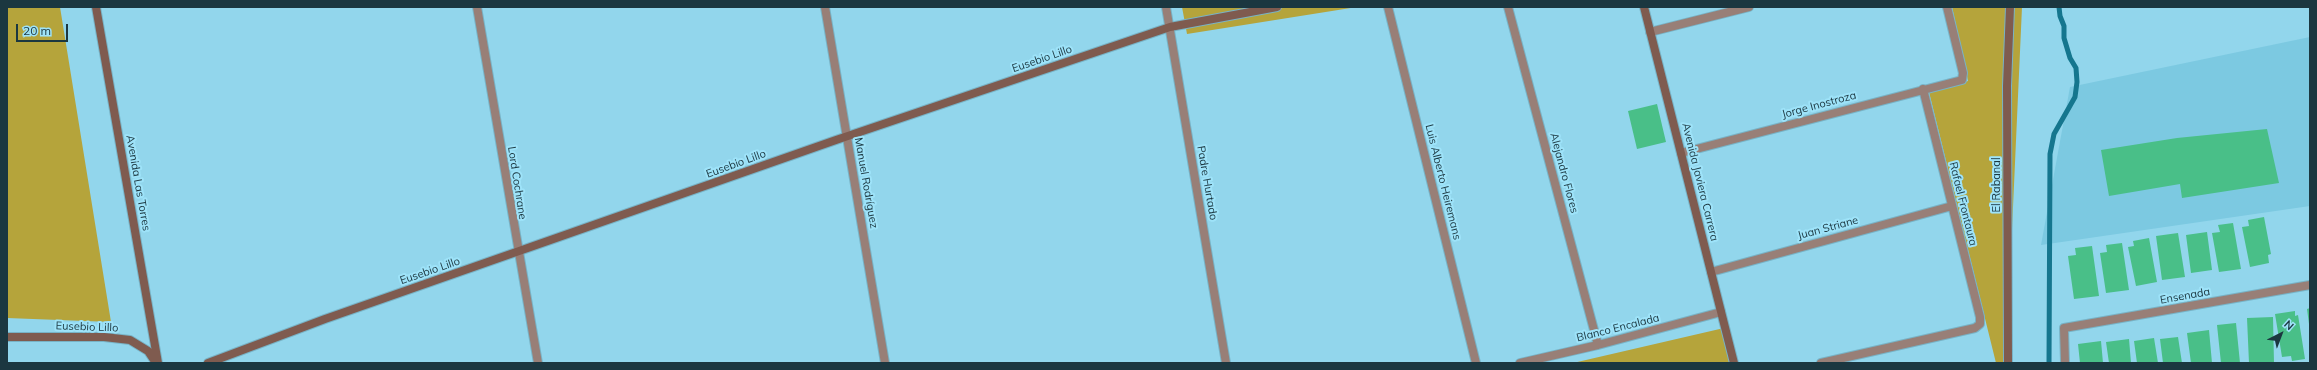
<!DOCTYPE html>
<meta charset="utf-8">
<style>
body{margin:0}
#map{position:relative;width:2317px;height:370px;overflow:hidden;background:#92d6ec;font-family:Mulish,sans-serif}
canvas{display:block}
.frame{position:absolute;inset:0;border:8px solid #1b3740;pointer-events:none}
.north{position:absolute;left:2261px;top:314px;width:40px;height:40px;-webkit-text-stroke:3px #9ee3f9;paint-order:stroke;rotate:42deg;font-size:11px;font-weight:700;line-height:16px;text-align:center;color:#1b3740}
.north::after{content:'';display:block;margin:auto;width:14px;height:18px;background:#1b3740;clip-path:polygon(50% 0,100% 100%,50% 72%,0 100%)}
.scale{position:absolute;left:16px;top:24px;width:52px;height:18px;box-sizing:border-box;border:2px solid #1b3740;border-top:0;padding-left:5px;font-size:12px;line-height:14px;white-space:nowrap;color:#1b3740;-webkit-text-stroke:3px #9ee3f9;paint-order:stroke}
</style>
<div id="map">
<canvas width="2317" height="370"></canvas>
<div class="frame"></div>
<div class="north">N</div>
<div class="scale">20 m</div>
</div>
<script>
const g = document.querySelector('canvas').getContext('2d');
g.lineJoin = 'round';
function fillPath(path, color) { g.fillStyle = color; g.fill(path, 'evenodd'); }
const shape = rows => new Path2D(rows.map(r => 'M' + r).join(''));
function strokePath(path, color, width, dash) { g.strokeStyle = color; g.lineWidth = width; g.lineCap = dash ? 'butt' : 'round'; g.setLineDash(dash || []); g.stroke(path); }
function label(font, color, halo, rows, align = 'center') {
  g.font = font + ' Mulish,sans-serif'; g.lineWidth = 4; g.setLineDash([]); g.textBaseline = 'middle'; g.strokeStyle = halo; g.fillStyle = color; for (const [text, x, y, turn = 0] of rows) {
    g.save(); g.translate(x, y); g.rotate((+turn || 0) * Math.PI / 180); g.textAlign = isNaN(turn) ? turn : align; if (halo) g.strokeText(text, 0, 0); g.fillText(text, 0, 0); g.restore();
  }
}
fillPath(shape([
 [2310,37,2310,206,2041,245,2070,87]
]), '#7cc9e1');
fillPath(shape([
 [7,7,60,7,111,322,7,318],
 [1182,7,1357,7,1187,34],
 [1952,7,2022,7,2006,363,1996,363,1929,92,1968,81],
 [1724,328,1731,363,1573,363]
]), '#b5a43b');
strokePath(shape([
 [2049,363,2050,154,2054,134,2075,97,2077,82,2076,68,2070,58,2064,38,2064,26,2060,16,2059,7]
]), '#15768e', 5);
fillPath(shape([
 [1657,104,1666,142,1637,149,1628,111],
 [2267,129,2279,183,2182,198,2180,184,2109,196,2101,150,2177,138],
 [2264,217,2271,254,2268,255,2269,263,2250,267,2242,227,2249,226,2248,220],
 [2233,223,2241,269,2219,272,2212,233,2220,232,2218,225],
 [2207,232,2212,270,2191,273,2186,235],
 [2178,233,2185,277,2162,280,2156,236],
 [2149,238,2157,282,2136,286,2128,247,2134,246,2133,241],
 [2122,243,2129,290,2106,293,2100,253,2107,252,2106,245],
 [2092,246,2099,296,2074,299,2068,256,2076,255,2075,248],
 [2310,308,2310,324,2309,324,2307,309],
 [2295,311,2295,316,2298,315,2305,359,2292,361,2291,356,2282,357,2275,314],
 [2273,317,2274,363,2249,363,2247,318],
 [2236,323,2240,363,2221,363,2217,325],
 [2209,330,2212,363,2191,363,2187,333],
 [2178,337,2182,363,2163,363,2160,339],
 [2154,338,2158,363,2137,363,2134,341],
 [2129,339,2131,363,2109,363,2106,342],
 [2101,341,2103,363,2080,363,2078,344]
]), '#49bf88');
const street = shape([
 [477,7,538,363],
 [825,7,885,363],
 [1166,7,1226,363],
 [1388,7,1476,363],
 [1508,7,1598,345],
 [1650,32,1749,7],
 [1681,153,1962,80,1963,73,1947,7],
 [1711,272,1952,206],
 [1520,363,1598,345,1721,312],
 [1821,363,1975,328,1980,324,1980,317,1923,89],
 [2065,363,2064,328,2310,285]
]);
const secondary = shape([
 [96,7,158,363],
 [1644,7,1734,363],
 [7,337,104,337,130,340,148,351,156,363],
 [208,363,325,319,836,140,1170,27,1277,7],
 [2008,363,2007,86,2010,7]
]);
strokePath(street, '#78b3c6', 10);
strokePath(secondary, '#78b3c6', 10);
strokePath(street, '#987f77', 8);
strokePath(secondary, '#7f5b4f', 8);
label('11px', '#1b3740', '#9ee3f9', [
 ["Eusebio Lillo",1042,59,-19],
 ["Jorge Inostroza",1819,105,-15],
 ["Eusebio Lillo",736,164,-20],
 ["Alejandro Flores",1564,173,75],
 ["Luis Alberto Heiremans",1443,182,76],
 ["Avenida Javiera Carrera",1700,182,76],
 ["Avenida Las Torres",138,183,80],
 ["Lord Cochrane",517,183,81],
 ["Manuel Rodríguez",866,183,80],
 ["Padre Hurtado",1207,183,80],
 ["El Rabanal",1997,185,-90],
 ["Rafael Frontaura",1963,204,76],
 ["Juan Striane",1828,228,-15],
 ["Eusebio Lillo",430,271,-19],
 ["Ensenada",2185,296,-10],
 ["Eusebio Lillo",87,327,2],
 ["Blanco Encalada",1618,328,-14]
]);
</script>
